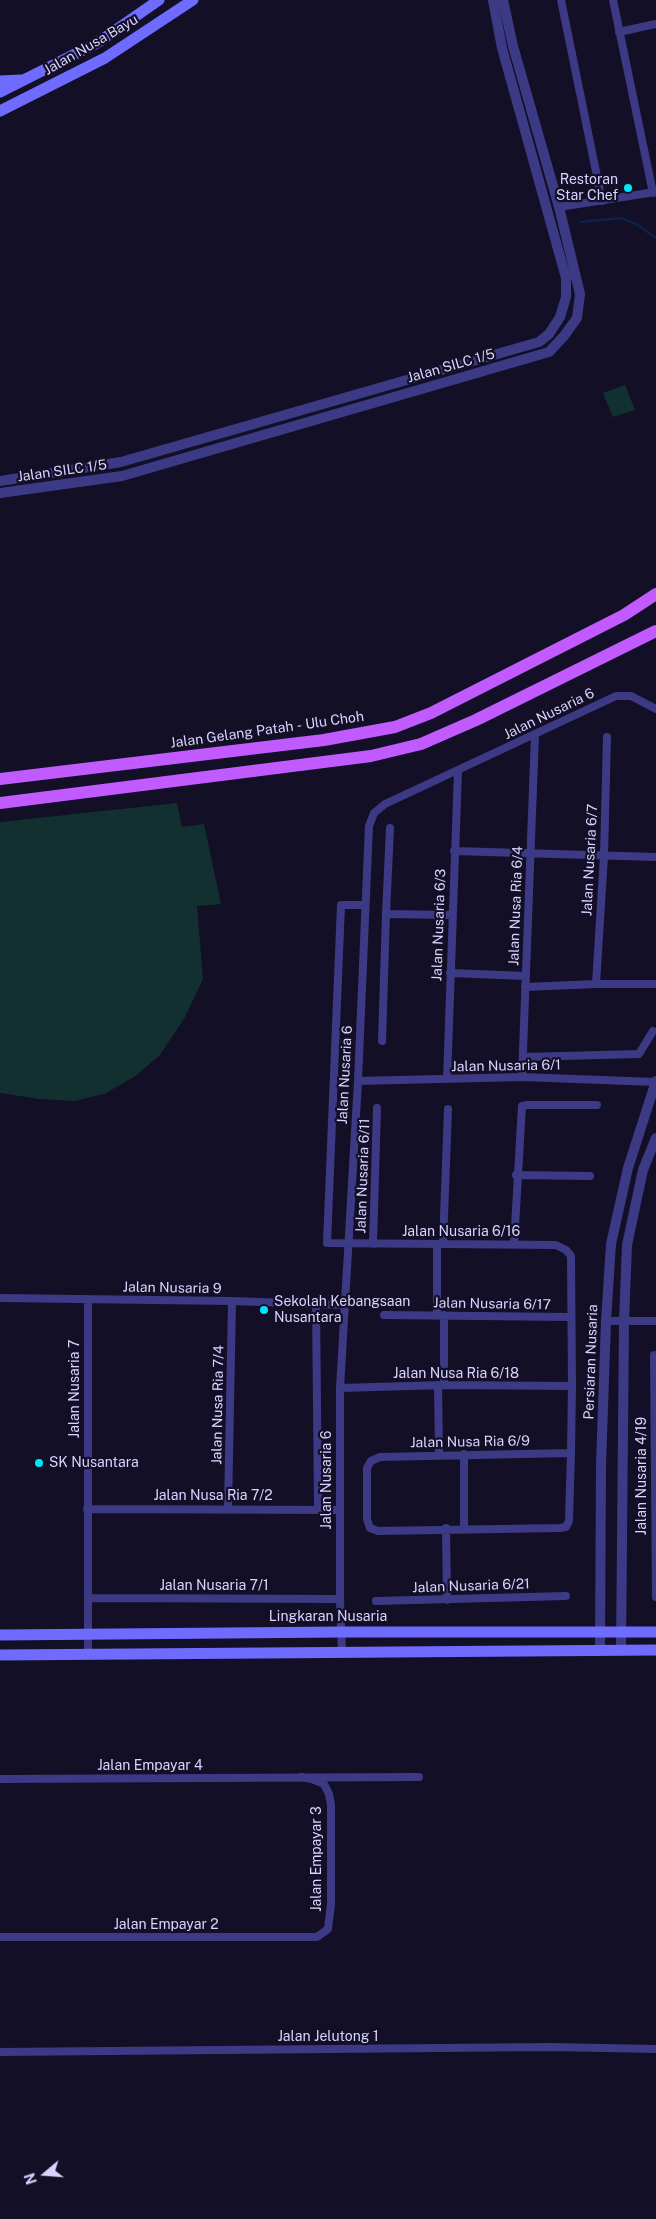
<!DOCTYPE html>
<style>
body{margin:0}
#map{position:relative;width:656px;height:2219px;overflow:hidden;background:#130f26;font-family:"Public Sans",sans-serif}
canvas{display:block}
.north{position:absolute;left:20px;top:2149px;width:50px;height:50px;-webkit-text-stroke:4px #130f26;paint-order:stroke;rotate:252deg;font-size:14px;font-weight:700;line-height:20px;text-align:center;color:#d9d4ff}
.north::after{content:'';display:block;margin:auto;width:18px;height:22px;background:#d9d4ff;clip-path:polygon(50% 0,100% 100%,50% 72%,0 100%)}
</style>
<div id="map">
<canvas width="656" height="2219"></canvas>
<div class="north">N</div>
</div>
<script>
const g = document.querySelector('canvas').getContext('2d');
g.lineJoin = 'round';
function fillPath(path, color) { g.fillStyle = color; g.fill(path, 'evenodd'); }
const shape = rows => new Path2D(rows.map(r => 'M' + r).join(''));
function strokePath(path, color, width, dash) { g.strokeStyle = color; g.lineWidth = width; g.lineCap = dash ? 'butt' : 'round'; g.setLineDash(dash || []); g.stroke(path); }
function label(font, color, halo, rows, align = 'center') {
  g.font = font + ' "Public Sans",sans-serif'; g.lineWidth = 4.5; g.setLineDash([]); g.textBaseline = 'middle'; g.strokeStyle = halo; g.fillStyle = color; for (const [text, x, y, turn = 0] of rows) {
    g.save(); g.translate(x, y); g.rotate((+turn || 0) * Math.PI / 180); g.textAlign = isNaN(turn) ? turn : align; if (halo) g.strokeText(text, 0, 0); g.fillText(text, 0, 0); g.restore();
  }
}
fillPath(shape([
 [625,385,635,410,613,417,603,393],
 [177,803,182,827,204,824,221,904,197,906,203,979,185,1017,160,1055,134,1077,104,1094,74,1101,39,1099,0,1093,0,822]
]), '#12302f');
strokePath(shape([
 [581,222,621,218,638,225,656,238]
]), '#0c2248', 2.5);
strokePath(shape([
 [561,0,602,201],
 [613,0,653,193],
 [619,32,656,24],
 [559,207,655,192],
 [390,828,386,914,452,915],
 [454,851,656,857],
 [365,905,341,905,327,1243,556,1245,566,1250,571,1256,572,1386,571,1453,569,1521,566,1527,560,1528,378,1531,370,1528,367,1519,367,1468,371,1461,380,1457,571,1453],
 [450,973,526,976],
 [596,984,604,856,607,737],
 [525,987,596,984,656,984],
 [382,1041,386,914],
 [523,1057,639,1054,653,1031],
 [522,1077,535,735],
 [447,1079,458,771],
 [358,1081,522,1077,655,1082],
 [516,1175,590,1176],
 [373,1244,377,1108],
 [443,1244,448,1109],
 [514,1244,522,1106,527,1105,597,1105],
 [0,1298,232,1301,344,1305],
 [88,1299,88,1654],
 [316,1303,318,1509],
 [384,1315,570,1317],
 [437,1315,437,1244],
 [606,1321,656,1321],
 [654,1355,656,1597],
 [438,1385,439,1454],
 [444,1385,444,1315],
 [340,1388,444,1385,572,1386],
 [87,1509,340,1510],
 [228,1509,232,1301],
 [446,1528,447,1600],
 [464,1529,464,1454],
 [89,1598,340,1599],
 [376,1601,566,1596],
 [342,1652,340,1599,340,1388,358,1081,369,826,374,813,385,804,616,696,631,696,656,709],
 [0,1779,419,1777],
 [0,1937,317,1937,328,1929,331,1904,331,1805,329,1794,324,1784,312,1779,301,1777],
 [0,2052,550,2047,656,2049]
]), '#3d3a85', 8);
strokePath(shape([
 [0,481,121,462,539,342,549,334,560,317,566,297,566,278,502,48,493,0],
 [0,493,122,476,549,352,564,336,577,318,580,294,559,207,513,46,503,0],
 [600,1650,601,1465,606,1321,611,1244,628,1168,656,1081],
 [621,1650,624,1321,627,1245,643,1170,656,1138]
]), '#3d3a85', 10);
strokePath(shape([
 [0,81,21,80],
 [0,92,97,43,159,0],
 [0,111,105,58,193,0],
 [0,1635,341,1632,656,1632],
 [0,1655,656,1650]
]), '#6f6bff', 11);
strokePath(shape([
 [0,779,324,740,395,727,431,713,624,615,656,594],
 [0,803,371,756,421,744,476,720,656,631]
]), '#c25bff', 12);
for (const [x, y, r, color] of [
 [628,188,5,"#00e5ff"],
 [264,1310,5,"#00e5ff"],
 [39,1463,5,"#00e5ff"]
]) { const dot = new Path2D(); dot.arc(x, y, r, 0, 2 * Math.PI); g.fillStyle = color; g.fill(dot); strokePath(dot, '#130f26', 2); }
label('14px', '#d9d4ff', '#130f26', [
 ["Jalan Nusa Bayu",91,45,-30],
 ["Jalan SILC 1/5",451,366,-16],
 ["Jalan SILC 1/5",62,471,-8],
 ["Jalan Nusaria 6",549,714,-26],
 ["Jalan Gelang Patah - Ulu Choh",267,730,-8],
 ["Jalan Nusaria 6/7",590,860,-87],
 ["Jalan Nusa Ria 6/4",516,906,-88],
 ["Jalan Nusaria 6/3",439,925,-88],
 ["Jalan Nusaria 6/1",506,1066,-1],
 ["Jalan Nusaria 6",345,1075,-87],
 ["Jalan Nusaria 6/11",363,1176,-88],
 ["Jalan Nusaria 6/16",461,1232],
 ["Jalan Nusaria 9",172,1288,1],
 ["Jalan Nusaria 6/17",492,1304,1],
 ["Persiaran Nusaria",591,1362,-88],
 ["Jalan Nusa Ria 6/18",456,1374],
 ["Jalan Nusaria 7",75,1389,-90],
 ["Jalan Nusa Ria 7/4",218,1405,-89],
 ["Jalan Nusa Ria 6/9",470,1442,-1],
 ["Jalan Nusaria 4/19",642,1476,-90],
 ["Jalan Nusaria 6",327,1480,-90],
 ["Jalan Nusa Ria 7/2",213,1496],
 ["Jalan Nusaria 7/1",214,1586],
 ["Jalan Nusaria 6/21",471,1586,-2],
 ["Lingkaran Nusaria",328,1617],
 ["Jalan Empayar 4",150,1766],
 ["Jalan Empayar 3",317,1859,-90],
 ["Jalan Empayar 2",166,1925],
 ["Jalan Jelutong 1",328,2037]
]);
label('14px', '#d9d4ff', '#130f26', [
 ["Restoran",618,180,"right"],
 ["Star Chef",618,196,"right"],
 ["Sekolah Kebangsaan",274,1302],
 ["Nusantara",274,1318],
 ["SK Nusantara",49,1463]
], 'left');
</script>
